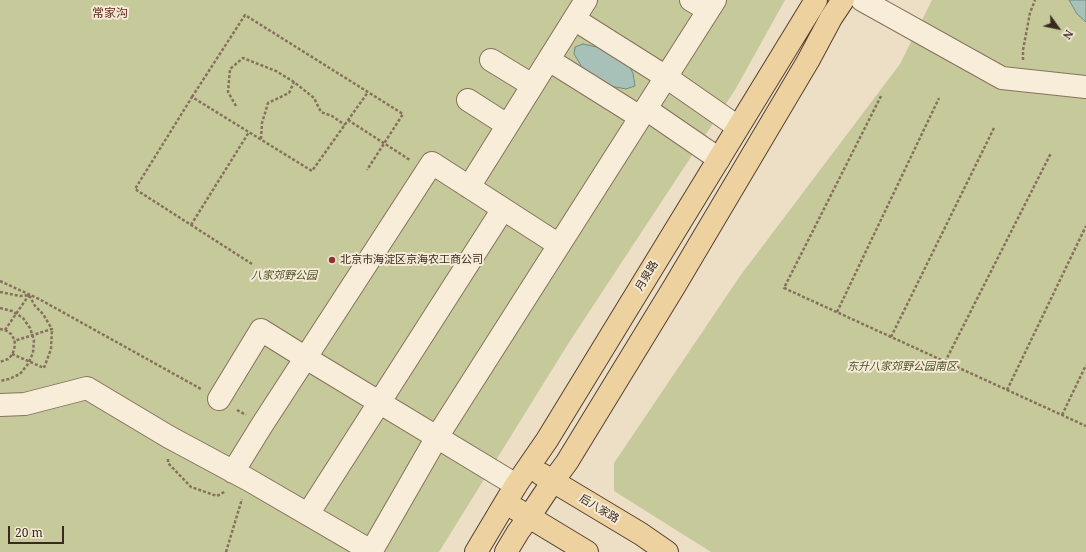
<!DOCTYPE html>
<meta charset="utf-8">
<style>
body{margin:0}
#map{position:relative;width:1086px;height:552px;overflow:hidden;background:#ecdfc6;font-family:"Noto Serif",serif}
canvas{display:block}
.north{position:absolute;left:1038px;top:8px;width:40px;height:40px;-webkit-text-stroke:3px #f4ead5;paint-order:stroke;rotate:123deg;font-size:11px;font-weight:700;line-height:16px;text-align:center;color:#382a20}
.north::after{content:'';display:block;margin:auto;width:14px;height:18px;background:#382a20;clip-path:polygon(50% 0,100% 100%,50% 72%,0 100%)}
.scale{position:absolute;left:8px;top:526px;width:56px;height:18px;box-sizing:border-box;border:2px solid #382a20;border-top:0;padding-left:5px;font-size:12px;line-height:14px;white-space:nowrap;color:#382a20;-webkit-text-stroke:3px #f4ead5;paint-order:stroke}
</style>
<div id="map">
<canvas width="1086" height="552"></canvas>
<div class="north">N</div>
<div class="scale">20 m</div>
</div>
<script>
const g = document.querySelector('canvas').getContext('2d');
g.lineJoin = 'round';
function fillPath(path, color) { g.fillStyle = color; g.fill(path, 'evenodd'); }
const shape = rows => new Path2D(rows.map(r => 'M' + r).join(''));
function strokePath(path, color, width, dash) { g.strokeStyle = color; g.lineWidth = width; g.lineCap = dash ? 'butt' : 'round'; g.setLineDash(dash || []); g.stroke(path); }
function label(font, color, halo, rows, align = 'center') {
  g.font = font + ' "Noto Serif","Noto Sans SC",serif'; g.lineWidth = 4; g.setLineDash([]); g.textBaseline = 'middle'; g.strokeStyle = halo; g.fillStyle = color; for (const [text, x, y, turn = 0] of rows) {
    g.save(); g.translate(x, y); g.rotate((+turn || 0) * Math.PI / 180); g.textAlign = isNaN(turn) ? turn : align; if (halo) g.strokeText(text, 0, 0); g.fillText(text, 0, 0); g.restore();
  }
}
fillPath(shape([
 [0,0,785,0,735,90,568,344,439,552,0,552],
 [932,0,1086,0,1086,552,711,552,614,491,614,463,740,276,900,64]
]), '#c6ca9a');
const water = shape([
 [1069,0,1086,0,1086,22,1077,14,1069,0],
 [583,44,597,47,614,55,628,64,633,73,635,86,626,89,610,86,596,79,582,67,574,54,575,47,583,44]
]);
fillPath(water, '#a7c0b8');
strokePath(water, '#6e8e85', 1);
const minor = shape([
 [691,0,708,10],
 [862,0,1002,78,1086,87],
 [574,19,666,77,738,127],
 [491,60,532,85],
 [549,60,640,117],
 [468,100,507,125],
 [646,109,719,159],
 [469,187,586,0],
 [219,399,261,330,306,358,516,485],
 [0,405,25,404,87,388,169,437,249,480,371,551],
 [233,472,262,425,432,163,559,245],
 [308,514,503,209],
 [371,552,437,437,715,0]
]);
const major = shape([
 [541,474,641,534,667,552],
 [516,509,587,552],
 [476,552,516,485,547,440,816,0],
 [506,552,518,532,529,517,553,481,567,462,674,287,808,61,831,18,843,0]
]);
strokePath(minor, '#87715d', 24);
strokePath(major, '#554031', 24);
strokePath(shape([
 [1023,60,1023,50,1030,13,1035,0],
 [881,96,784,288,1086,426],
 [192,97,245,15,403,114,367,170],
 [236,106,228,92,230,69,243,58,276,71,294,82,314,98,321,112,332,116,345,125],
 [348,120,410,160],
 [261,139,262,123,268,103,289,93,294,82],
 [191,225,249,132],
 [252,264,135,189,192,97,312,171,368,92],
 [0,281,39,299,201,389],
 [0,292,20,296,29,295,35,306,43,314,52,329,14,341],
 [0,308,12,311,23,318,30,328,34,340,33,353,28,364,20,374,9,379,0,381],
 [837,312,939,98],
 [0,329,7,331,11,334,14,339,15,344,14,350,12,355,8,359,0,362],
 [5,330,29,295],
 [891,337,994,128],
 [12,354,44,368,51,349,52,329],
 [945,362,1051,153],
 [1007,390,1086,226],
 [237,410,246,415],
 [1062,415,1086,365],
 [168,459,168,463,191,487,217,496,226,491],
 [226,552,242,499]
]), '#87715d', 2.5, [3, 2]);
strokePath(minor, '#f7edd9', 22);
strokePath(major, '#edd2a0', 22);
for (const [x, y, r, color] of [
 [332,260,4,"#933034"]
]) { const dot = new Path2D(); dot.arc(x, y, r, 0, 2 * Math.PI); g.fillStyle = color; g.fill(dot); strokePath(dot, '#f4ead5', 1.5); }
label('11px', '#382a20', '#f4ead5', [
 ["北京市海淀区京海农工商公司",340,260]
], 'left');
label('italic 11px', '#4a5327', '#f4ead5', [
 ["八家郊野公园",284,276],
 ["东升八家郊野公园南区",902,367]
]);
label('11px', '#382a20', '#f4ead5', [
 ["月泉路",647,276,-59],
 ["后八家路",599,509,31]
]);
label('12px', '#622c21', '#f4ead5', [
 ["常家沟",110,14]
]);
</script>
